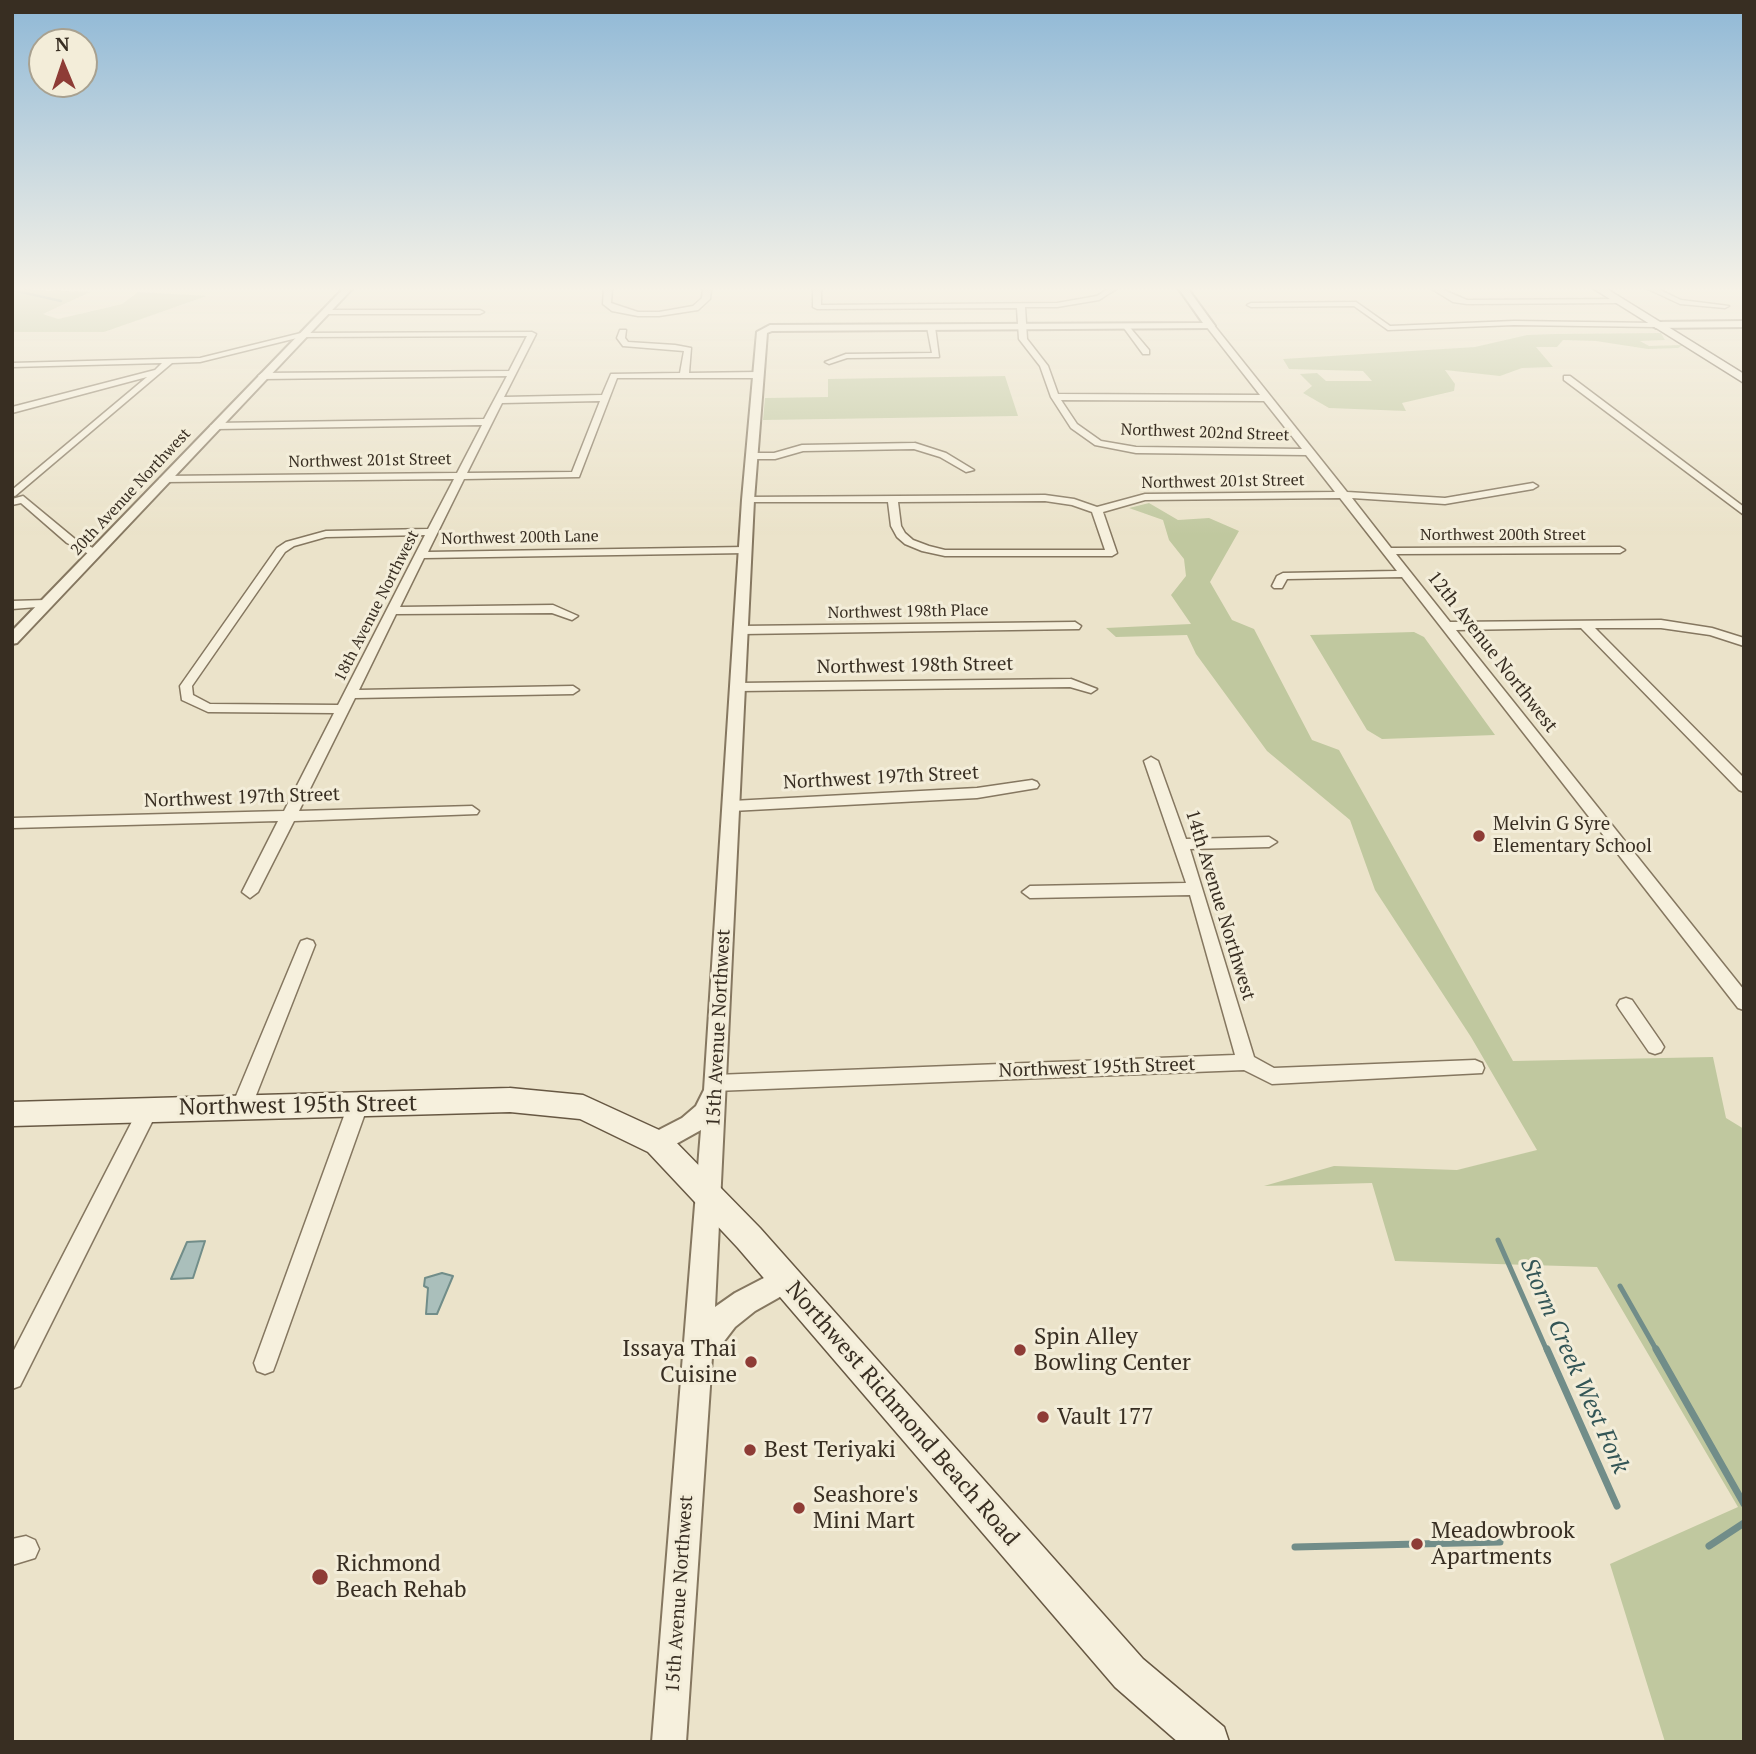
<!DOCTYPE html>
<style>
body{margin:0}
#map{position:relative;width:1756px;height:1754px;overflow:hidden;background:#ebe3ca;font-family:"PT Serif",serif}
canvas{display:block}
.frame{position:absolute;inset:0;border:14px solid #382e22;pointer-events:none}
.north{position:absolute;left:28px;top:28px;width:70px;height:70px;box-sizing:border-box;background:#f3edd9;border:2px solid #a8a190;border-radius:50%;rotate:358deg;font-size:19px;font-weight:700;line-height:28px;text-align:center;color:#382e22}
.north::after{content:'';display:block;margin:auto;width:24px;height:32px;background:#8e3c36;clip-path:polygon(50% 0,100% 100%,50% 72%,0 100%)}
</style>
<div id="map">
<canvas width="1756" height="1754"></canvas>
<div class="frame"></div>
<div class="north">N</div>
</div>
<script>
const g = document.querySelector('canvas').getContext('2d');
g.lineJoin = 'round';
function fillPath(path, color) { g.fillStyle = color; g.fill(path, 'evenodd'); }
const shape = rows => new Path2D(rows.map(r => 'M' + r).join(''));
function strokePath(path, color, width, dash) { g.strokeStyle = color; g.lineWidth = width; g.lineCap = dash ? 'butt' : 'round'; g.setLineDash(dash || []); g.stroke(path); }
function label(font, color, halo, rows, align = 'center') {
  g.font = font + ' "PT Serif",serif'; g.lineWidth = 6; g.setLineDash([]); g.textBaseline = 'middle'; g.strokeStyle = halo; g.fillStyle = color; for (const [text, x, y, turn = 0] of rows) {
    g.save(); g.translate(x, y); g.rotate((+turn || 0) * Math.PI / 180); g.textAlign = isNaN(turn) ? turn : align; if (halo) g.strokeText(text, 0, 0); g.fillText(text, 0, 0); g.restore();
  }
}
fillPath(shape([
 [12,289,90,292,43,314,58,319,122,304,138,292,207,296,104,332,12,332],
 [1661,333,1665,340,1640,341,1649,346,1683,345,1678,348,1648,349,1596,341,1563,340,1557,347,1536,347,1553,367,1522,368,1500,376,1445,370,1455,384,1454,391,1402,403,1406,411,1329,408,1303,393,1312,386,1300,374,1317,373,1326,381,1372,381,1363,371,1289,369,1283,359,1475,347,1527,335,1554,334],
 [1005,376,1018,416,763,420,765,398,828,397,828,379],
 [1149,503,1178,520,1209,518,1239,531,1210,582,1232,620,1254,629,1312,740,1339,750,1513,1061,1713,1057,1726,1118,1744,1129,1744,1742,1665,1742,1610,1564,1738,1507,1597,1267,1395,1261,1372,1183,1264,1186,1334,1166,1457,1170,1537,1150,1471,1037,1375,890,1350,820,1267,751,1196,654,1187,635,1116,637,1106,628,1191,624,1171,595,1186,576,1184,559,1169,540,1163,520,1129,508],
 [1414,632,1424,637,1495,735,1382,739,1367,730,1310,635]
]), '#c0c89f');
const water = shape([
 [205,1241,193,1278,171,1279,187,1242,205,1241],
 [442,1273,453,1276,437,1314,426,1314,428,1288,424,1286,425,1278,442,1273]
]);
fillPath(water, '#aabfbb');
strokePath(water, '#718d89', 2);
strokePath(shape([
 [12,290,61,301]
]), '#718d89', 2.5);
strokePath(shape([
 [1498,1240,1547,1351],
 [1620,1286,1657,1351]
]), '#718d89', 5);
strokePath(shape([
 [1547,1349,1617,1506],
 [1656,1349,1744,1504],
 [1709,1546,1744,1523],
 [1295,1547,1500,1542]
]), '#718d89', 7);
const minor = shape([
 [604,289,612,289,611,303,638,312,659,312,693,306,702,298,703,289,711,289,710,299,698,310,659,316,638,316,612,311,603,304,604,289],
 [813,289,821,289,821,305,1057,303,1097,296,1108,289,1116,289,1099,300,1057,307,1025,307,1027,339,1048,366,1058,394,1260,395,1206,326,1213,324,1347,492,1445,498,1533,483,1538,486,1533,489,1445,504,1352,498,1391,548,1620,547,1625,550,1620,553,1396,554,1450,622,1661,620,1712,628,1744,638,1744,646,1710,635,1661,628,1595,628,1744,778,1744,792,1739,790,1581,628,1456,630,1744,990,1744,1010,1738,1008,1402,577,1287,579,1282,588,1274,588,1272,586,1277,576,1283,573,1397,571,1340,498,1145,500,1103,512,1117,553,1112,556,945,556,922,551,905,544,897,537,891,526,888,502,744,502,744,498,748,497,1045,495,1074,499,1097,507,1145,494,1335,492,1306,455,1136,453,1095,445,1071,428,1051,397,1040,366,1019,339,1017,308,817,309,813,307,813,289],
 [1061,400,1264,401,1302,449,1136,447,1101,441,1077,424,1061,400],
 [1045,501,1072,505,1092,512,1105,550,945,550,929,546,913,540,905,533,901,526,898,502,1045,501],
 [1432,289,1441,289,1467,300,1618,299,1622,301,1618,303,1467,304,1453,302,1432,289],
 [1648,289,1658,289,1681,300,1729,306,1725,308,1680,304,1648,289],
 [1356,302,1390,326,1514,321,1656,323,1660,325,1656,327,1514,325,1388,330,1354,306,1251,307,1247,305,1251,303,1356,302],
 [326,310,480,310,484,312,480,314,323,314,326,310],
 [1121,324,1127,324,1149,350,1149,354,1143,354,1121,324],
 [931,325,935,327,939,357,847,358,829,364,825,362,846,354,932,353,927,327,931,325],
 [620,330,626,330,625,338,628,342,675,345,691,348,689,373,758,372,762,375,758,378,617,378,579,477,464,479,428,552,746,547,751,550,746,553,424,558,400,607,553,605,578,616,572,620,552,613,396,614,359,690,573,686,579,690,573,694,355,698,299,811,472,806,479,811,477,814,294,821,258,892,250,898,242,892,278,821,12,828,12,818,284,811,334,713,208,712,182,700,180,686,277,548,286,542,326,531,428,529,454,479,164,482,159,479,164,476,457,473,482,425,215,429,210,426,215,423,484,419,507,376,262,379,258,376,262,373,509,371,527,336,301,337,200,362,172,363,15,496,12,495,12,490,147,377,12,413,12,407,155,370,162,363,12,367,12,363,200,358,301,333,532,332,536,334,504,397,602,395,611,374,680,373,684,351,623,346,617,338,620,330],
 [600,401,572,472,467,473,502,403,600,401],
 [425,535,338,705,210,704,193,695,192,686,285,552,294,546,326,537,425,535],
 [1564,376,1570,376,1744,507,1744,515,1564,380,1564,376],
 [915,443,946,453,974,470,966,472,940,457,914,449,803,451,775,459,751,459,746,456,751,453,774,453,802,445,915,443],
 [23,496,75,539,99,551,99,555,91,555,67,543,21,503,12,505,12,499,23,496],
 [46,600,52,604,50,606,12,609,12,601,46,600],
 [1075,622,1081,626,1079,629,742,634,736,630,742,626,1075,622],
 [1071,679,1097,689,1091,693,1070,687,739,691,733,687,739,683,1071,679],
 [1151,757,1158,761,1186,839,1269,837,1277,842,1269,847,1190,849,1254,1057,1274,1068,1475,1060,1482,1063,1484,1068,1482,1073,1272,1084,1244,1070,715,1091,708,1089,706,1083,708,1077,715,1075,1235,1055,1190,895,1030,898,1022,892,1030,886,1186,883,1144,761,1151,757],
 [1032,780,1037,782,1039,785,1037,788,977,798,732,811,725,806,732,801,977,788,1032,780],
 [307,939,313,941,315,945,251,1108,248,1114,241,1116,234,1114,231,1108,299,945,301,941,307,939],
 [1626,998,1632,1000,1661,1042,1664,1047,1661,1052,1655,1054,1649,1052,1620,1010,1617,1005,1620,1000,1626,998],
 [358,1097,365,1099,368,1105,276,1363,273,1371,265,1374,257,1371,254,1363,348,1105,351,1099,358,1097],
 [148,1102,155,1104,158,1110,20,1386,12,1389,12,1354,141,1104,148,1102],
 [26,1536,35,1540,39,1549,35,1558,12,1565,12,1539,26,1536]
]);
const tertiary = shape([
 [343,289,352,289,17,643,12,644,12,631,343,289],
 [1179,289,1188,289,1215,326,1213,328,772,331,767,333,754,500,715,1307,735,1293,785,1267,794,1271,798,1280,794,1289,755,1311,735,1327,712,1357,686,1742,652,1742,701,1130,658,1154,649,1151,646,1143,649,1135,682,1118,696,1106,704,1090,742,500,757,332,770,325,1203,323,1179,289],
 [1744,321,1744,327,1656,328,1651,325,1656,322,1744,321]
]);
const secondary = shape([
 [1594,289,1607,289,1744,374,1744,383,1594,289],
 [510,1088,583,1095,668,1134,760,1228,1143,1659,1224,1727,1229,1742,1178,1742,1115,1687,738,1248,648,1152,580,1119,510,1112,12,1126,12,1102,510,1088]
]);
strokePath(minor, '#857760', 3);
strokePath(tertiary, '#857760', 4);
strokePath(secondary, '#675843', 3);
fillPath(minor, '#f6f0dd');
fillPath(tertiary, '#f6f0dd');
fillPath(secondary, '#f6f0dd');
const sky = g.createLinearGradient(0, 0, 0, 535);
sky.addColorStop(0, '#8fb8d6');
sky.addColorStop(0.54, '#f6f2e7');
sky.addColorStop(1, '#f6f2e700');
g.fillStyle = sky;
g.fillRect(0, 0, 1756, 535);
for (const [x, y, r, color] of [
 [1479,836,7,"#8e3c36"],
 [1020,1350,7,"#8e3c36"],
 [751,1362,7,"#8e3c36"],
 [1043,1417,7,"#8e3c36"],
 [750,1450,7,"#8e3c36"],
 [799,1508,7,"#8e3c36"],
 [1417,1544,7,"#8e3c36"],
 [320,1577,9,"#8e3c36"]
]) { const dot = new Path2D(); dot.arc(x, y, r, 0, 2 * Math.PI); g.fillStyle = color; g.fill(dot); strokePath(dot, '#f3edd9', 2.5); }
label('16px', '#382e22', '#f3edd9', [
 ["Northwest 202nd Street",1205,433,2],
 ["Northwest 201st Street",370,461,-1],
 ["Northwest 201st Street",1223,482,-1],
 ["20th Avenue Northwest",131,492,-47],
 ["Northwest 200th Street",1503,535],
 ["Northwest 200th Lane",520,538,-1],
 ["18th Avenue Northwest",377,606,-63],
 ["Northwest 198th Place",908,612,-1]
]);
label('19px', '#382e22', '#f3edd9', [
 ["12th Avenue Northwest",1492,652,52],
 ["Northwest 198th Street",915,666,-1],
 ["Northwest 197th Street",881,778,-3],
 ["Northwest 197th Street",242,798,-2],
 ["14th Avenue Northwest",1220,905,73],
 ["15th Avenue Northwest",719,1028,-87],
 ["Northwest 195th Street",1097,1068,-2],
 ["15th Avenue Northwest",680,1594,-86]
]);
label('19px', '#382e22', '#f3edd9', [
 ["Melvin G Syre",1493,825],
 ["Elementary School",1493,847]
], 'left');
label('23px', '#382e22', '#f3edd9', [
 ["Northwest 195th Street",298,1106,-1],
 ["Northwest Richmond Beach Road",902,1414,49]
]);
label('23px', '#382e22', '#f3edd9', [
 ["Spin Alley",1034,1337],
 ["Bowling Center",1034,1363],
 ["Issaya Thai",737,1349,"right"],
 ["Cuisine",737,1375,"right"],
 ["Vault 177",1057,1417],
 ["Best Teriyaki",764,1450],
 ["Seashore's",813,1495],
 ["Mini Mart",813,1521],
 ["Meadowbrook",1431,1531],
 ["Apartments",1431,1557],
 ["Richmond",336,1564],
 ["Beach Rehab",336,1590]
], 'left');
label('italic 24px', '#335556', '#f3edd9', [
 ["Storm Creek West Fork",1574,1366,66]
]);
</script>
